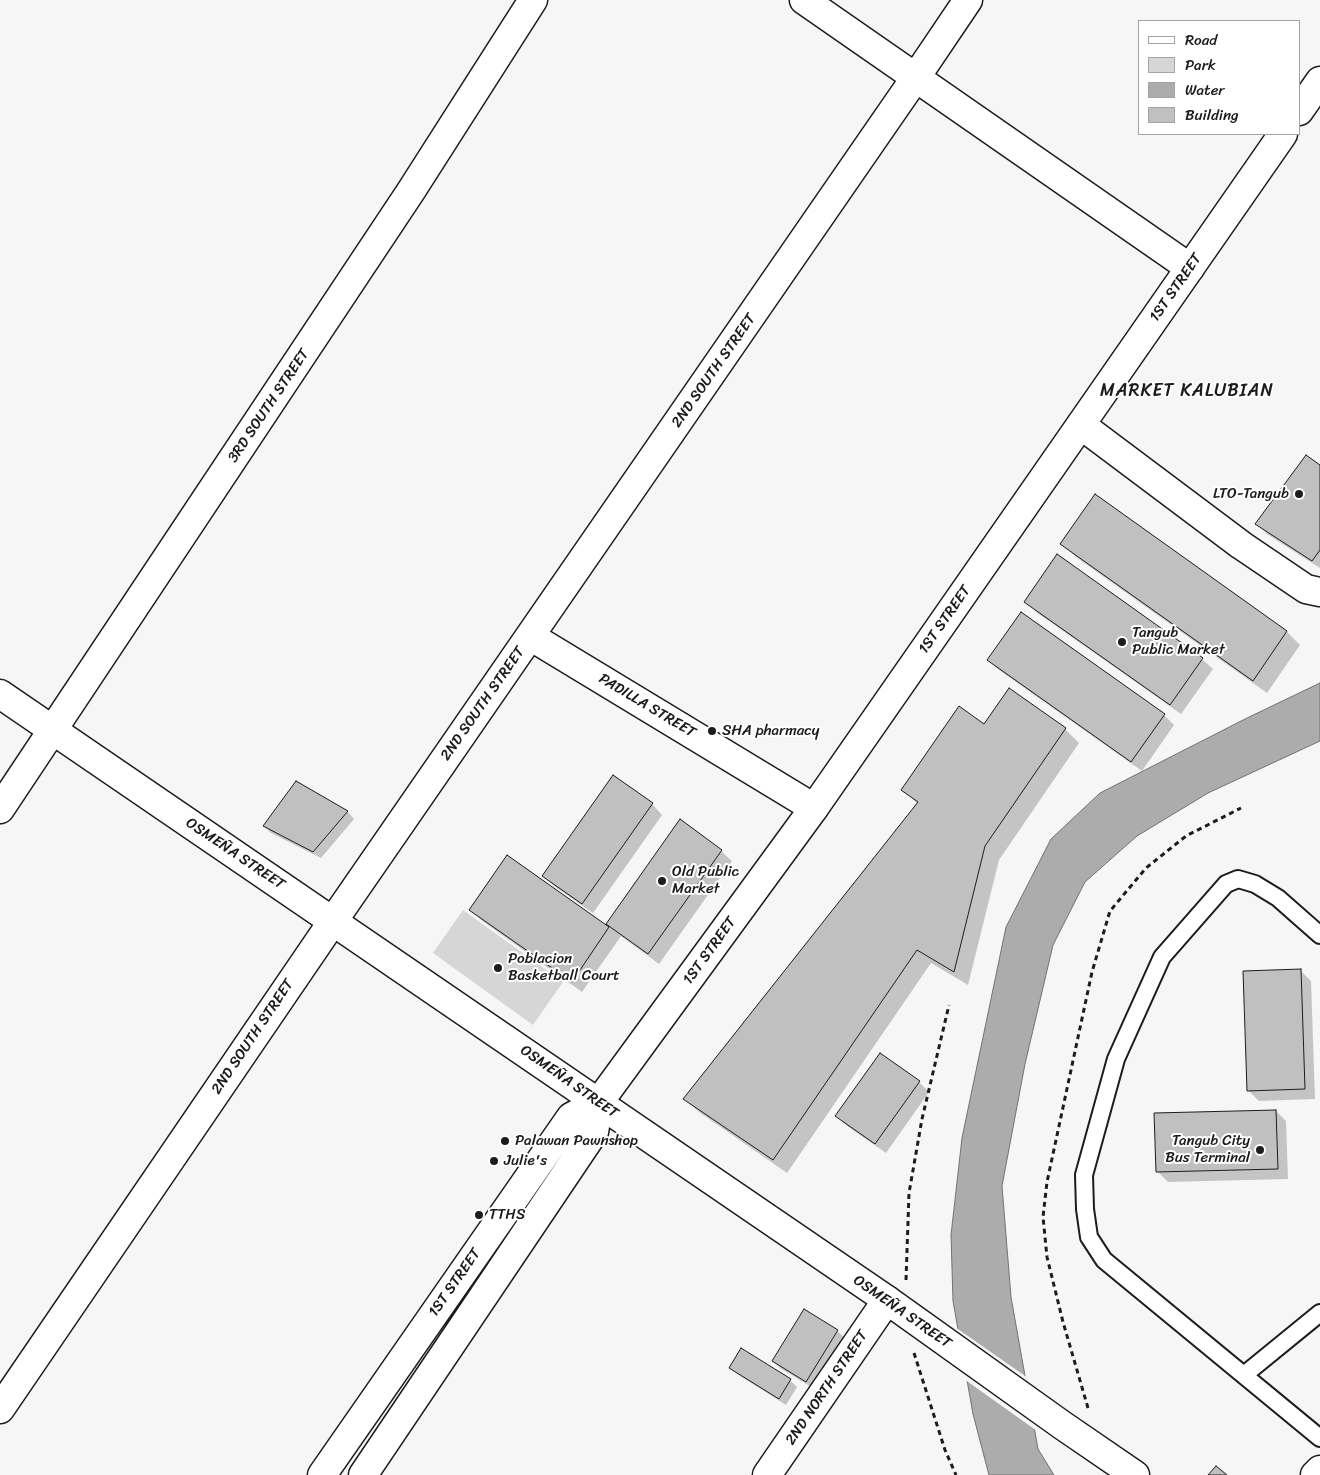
<!DOCTYPE html>
<meta charset="utf-8">
<style>
body{margin:0}
#map{position:relative;width:1320px;height:1475px;overflow:hidden;background:#f6f6f6;font-family:Sriracha,sans-serif}
canvas{display:block}
.legend{position:absolute;left:1138px;top:20px;width:162px;height:115px;box-sizing:border-box;background:#fff;border:1px solid #a4a4a4;margin:0;padding:6px 9px;list-style:none;font-size:15px;color:#1c1c1c}
.legend li{display:flex;align-items:center;gap:10px;height:25px}
.legend b{width:25px;border:1px solid #a4a4a4}
</style>
<div id="map">
<canvas width="1320" height="1475"></canvas>
<ul class="legend">
<li><b style="height:6px;background:#fff"></b>Road</li>
<li><b style="height:14px;background:#d6d6d6"></b>Park</li>
<li><b style="height:14px;background:#acacac"></b>Water</li>
<li><b style="height:14px;background:#c0c0c0"></b>Building</li>
</ul>
</div>
<script>
const g = document.querySelector('canvas').getContext('2d');
g.lineJoin = 'round';
function fillPath(path, color) { g.fillStyle = color; g.fill(path, 'evenodd'); }
const shape = rows => new Path2D(rows.map(r => 'M' + r).join(''));
function strokePath(path, color, width, dash) { g.strokeStyle = color; g.lineWidth = width; g.lineCap = dash ? 'butt' : 'round'; g.setLineDash(dash || []); g.stroke(path); }
function label(font, color, halo, rows, align = 'center') {
  g.font = font + ' Sriracha,sans-serif'; g.lineWidth = 4; g.setLineDash([]); g.textBaseline = 'middle'; g.strokeStyle = halo; g.fillStyle = color; for (const [text, x, y, turn = 0] of rows) {
    g.save(); g.translate(x, y); g.rotate((+turn || 0) * Math.PI / 180); g.textAlign = isNaN(turn) ? turn : align; if (halo) g.strokeText(text, 0, 0); g.fillText(text, 0, 0); g.restore();
  }
}
fillPath(shape([
 [463,910,563,982,533,1025,433,953]
]), '#d6d6d6');
const water = shape([
 [1320,683,1320,741,1208,793,1137,836,1085,882,1053,945,1025,1064,1002,1186,1011,1297,1038,1449,1054,1475,989,1475,973,1414,953,1301,951,1235,962,1138,1006,927,1051,839,1100,793,1245,719,1320,683]
]);
fillPath(water, '#acacac');
strokePath(water, '#727272', 1);
fillPath(shape([
 [955,1327,1028,1378,1037,1431,964,1379]
]), '#f6f6f6');
fillPath(shape([
 [1320,467,1320,568,1267,534,1257,524],
 [1062,544,1287,632,1300,645,1267,693,1076,557],
 [1026,601,1202,659,1213,669,1181,714,1036,612],
 [988,660,1164,715,1174,725,1142,771,999,670],
 [984,726,1065,729,1079,743,999,860,968,985,931,963,787,1173,699,1112,685,1099,918,804,903,790],
 [613,777,652,804,662,815,593,913,554,886,544,876],
 [297,782,348,812,354,819,321,858,271,833,264,826],
 [680,821,721,851,732,861,659,964,621,936,582,992,481,920,471,910,606,926],
 [1301,971,1311,981,1315,1099,1259,1101,1248,1090],
 [919,1082,929,1092,886,1153,847,1126,837,1116],
 [1276,1111,1286,1121,1288,1179,1168,1182,1158,1172],
 [837,1331,844,1337,813,1388,780,1368,773,1361],
 [741,1349,790,1380,797,1387,786,1405,737,1374,730,1367]
]), '#0003');
const building = shape([
 [1306,455,1320,465,1320,550,1312,561,1255,524,1306,455],
 [1095,494,1287,631,1253,681,1060,544,1095,494],
 [1057,554,1203,658,1170,705,1024,602,1057,554],
 [1021,612,1165,714,1131,762,987,660,1021,612],
 [1009,688,1066,728,985,846,954,972,917,950,773,1160,683,1099,918,802,901,790,959,706,984,724,1009,688],
 [613,775,653,803,582,904,542,876,613,775],
 [296,781,348,811,313,852,263,826,296,781],
 [680,819,722,850,648,954,606,924,680,819],
 [507,855,609,927,572,982,469,910,507,855],
 [1301,969,1305,1089,1247,1091,1243,971,1301,969],
 [880,1053,920,1081,875,1144,835,1116,880,1053],
 [1276,1110,1278,1169,1156,1172,1154,1113,1276,1110],
 [804,1309,838,1330,806,1382,772,1361,804,1309],
 [741,1348,791,1379,779,1399,729,1368,741,1348],
 [1216,1466,1227,1475,1208,1475,1216,1466]
]);
fillPath(building, '#c0c0c0');
strokePath(building, '#1c1c1c', 1);
const lane = shape([
 [1320,935,1278,898,1255,884,1238,879,1226,884,1162,957,1116,1059,1084,1175,1085,1209,1089,1237,1104,1260,1320,1438],
 [1244,1375,1320,1313]
]);
const street = shape([
 [804,0,1190,268],
 [1081,425,1241,545,1306,589,1320,592],
 [530,636,814,808],
 [0,809,411,191,533,0],
 [0,1409,333,921,916,77,968,0],
 [767,1475,887,1300]
]);
const secondary = shape([
 [1299,111,1320,81],
 [0,694,887,1300,1062,1425,1135,1475],
 [322,1475,571,1117,599,1102,814,808,1283,134],
 [363,1475,594,1132,599,1102],
 [1315,1475,1320,1470]
]);
strokePath(lane, '#1c1c1c', 20);
strokePath(street, '#1c1c1c', 31);
strokePath(secondary, '#1c1c1c', 31);
strokePath(shape([
 [906,1280,909,1193,922,1119,949,1005],
 [914,1353,945,1450,956,1475],
 [1088,1408,1063,1322,1047,1257,1043,1217,1047,1182,1092,972,1110,911,1146,868,1186,836,1241,808]
]), '#1c1c1c', 3, [5, 4]);
strokePath(lane, '#fff', 16);
strokePath(street, '#fff', 28);
strokePath(secondary, '#fff', 28);
for (const [x, y, r, color] of [
 [1299,494,5,"#1c1c1c"],
 [1122,642,5,"#1c1c1c"],
 [712,731,5,"#1c1c1c"],
 [662,881,5,"#1c1c1c"],
 [498,968,5,"#1c1c1c"],
 [505,1141,5,"#1c1c1c"],
 [1260,1150,5,"#1c1c1c"],
 [494,1161,5,"#1c1c1c"],
 [479,1215,5,"#1c1c1c"]
]) { const dot = new Path2D(); dot.arc(x, y, r, 0, 2 * Math.PI); g.fillStyle = color; g.fill(dot); strokePath(dot, '#fff', 2); }
label('15px', '#1c1c1c', '#fff', [
 ["1ST STREET",1176,288,-55],
 ["2ND SOUTH STREET",714,371,-55],
 ["3RD SOUTH STREET",269,406,-56],
 ["1ST STREET",945,620,-55],
 ["2ND SOUTH STREET",483,704,-55],
 ["PADILLA STREET",647,706,31],
 ["OSMEÑA STREET",235,854,34],
 ["1ST STREET",710,951,-54],
 ["2ND SOUTH STREET",253,1037,-56],
 ["OSMEÑA STREET",569,1082,35],
 ["1ST STREET",455,1283,-55],
 ["OSMEÑA STREET",902,1312,35],
 ["2ND NORTH STREET",827,1388,-56]
]);
label('15px', '#1c1c1c', '#fff', [
 ["LTO-Tangub",1289,494,"right"],
 ["Tangub",1132,633],
 ["Public Market",1132,650],
 ["SHA pharmacy",722,731],
 ["Old Public",672,872],
 ["Market",672,889],
 ["Poblacion",508,959],
 ["Basketball Court",508,976],
 ["Palawan Pawnshop",515,1141],
 ["Tangub City",1250,1141,"right"],
 ["Bus Terminal",1250,1158,"right"],
 ["Julie's",504,1161],
 ["TTHS",489,1215]
], 'left');
g.letterSpacing = '1px';
label('18px', '#1c1c1c', '#fff', [
 ["MARKET KALUBIAN",1187,391]
]);
g.letterSpacing = '0px';
</script>
